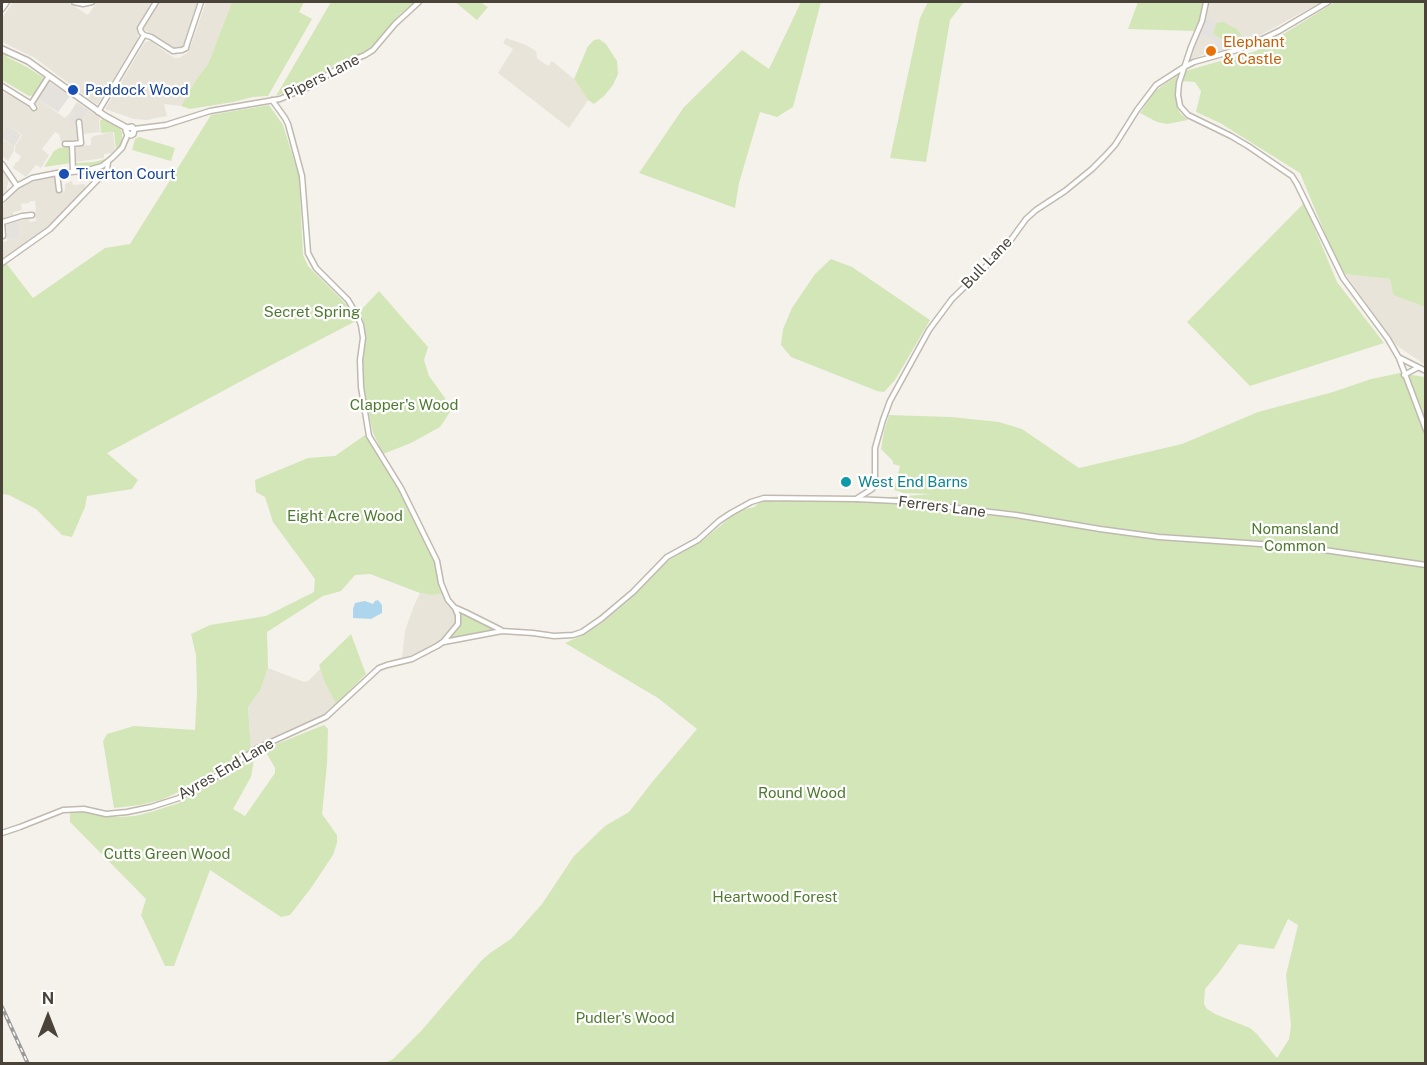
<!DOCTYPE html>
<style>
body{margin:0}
#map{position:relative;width:1427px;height:1065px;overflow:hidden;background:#f5f2ec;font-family:"Public Sans",sans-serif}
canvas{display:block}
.frame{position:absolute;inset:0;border:3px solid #49433a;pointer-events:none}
.north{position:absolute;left:18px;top:987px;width:60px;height:60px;-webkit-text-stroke:4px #fff;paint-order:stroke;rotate:0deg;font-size:16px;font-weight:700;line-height:24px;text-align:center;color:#49433a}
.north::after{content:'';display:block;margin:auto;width:21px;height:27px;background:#49433a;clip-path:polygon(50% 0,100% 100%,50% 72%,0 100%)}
</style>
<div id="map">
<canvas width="1427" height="1065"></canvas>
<div class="frame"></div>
<div class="north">N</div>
</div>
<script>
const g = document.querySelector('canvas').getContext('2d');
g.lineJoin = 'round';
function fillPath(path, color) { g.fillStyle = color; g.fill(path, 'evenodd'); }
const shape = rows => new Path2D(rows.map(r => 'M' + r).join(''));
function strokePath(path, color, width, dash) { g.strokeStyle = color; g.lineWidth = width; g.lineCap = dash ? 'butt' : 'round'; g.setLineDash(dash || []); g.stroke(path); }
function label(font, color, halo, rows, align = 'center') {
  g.font = font + ' "Public Sans",sans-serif'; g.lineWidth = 4.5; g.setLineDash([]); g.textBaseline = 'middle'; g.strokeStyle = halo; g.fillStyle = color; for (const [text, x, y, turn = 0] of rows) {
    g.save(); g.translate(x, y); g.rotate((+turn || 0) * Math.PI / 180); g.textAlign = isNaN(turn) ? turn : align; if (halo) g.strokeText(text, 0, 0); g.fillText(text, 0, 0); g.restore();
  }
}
fillPath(shape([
 [13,2,68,2,88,15,97,2,152,2,137,28,138,38,98,104,96,104,35,58,2,42,2,18],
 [159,2,198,2,184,43,181,48,175,48,143,29],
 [206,2,232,2,208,64,195,81,181,106,164,104,167,116,147,120,134,119,105,109,145,42,150,41,174,58,179,58,187,53,191,45],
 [1208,2,1321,2,1246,43,1205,54,1189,61,1206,14],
 [506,38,524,44,536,51,537,58,548,66,552,61,574,79,588,100,569,128,498,73,513,49,503,43],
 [2,91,26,104,35,113,39,107,35,104,38,99,65,118,70,113,73,115,77,123,78,139,76,140,61,142,59,134,55,132,42,149,49,155,41,168,36,165,26,177,13,168,16,162,18,162,21,156,15,152,15,147,22,135,7,125,2,133],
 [89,110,101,118,99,120,100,132,83,134,82,120],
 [113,132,115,150,112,153,104,154,104,158,76,162,76,146,91,145,91,138,94,136],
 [2,139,14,147,14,151,8,161,2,156],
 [2,168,7,175,9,180,6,191,2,196],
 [52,177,55,177,56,192,65,191,65,184,72,181,73,185,85,184,85,189,48,229,2,261,2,242,7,241,7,239,20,238,19,221,27,219,29,219,30,222,36,221,35,210,36,209,35,201,30,201,29,203,21,204,22,210,13,212,13,216,5,219,3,217,2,206,18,189,29,183],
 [1345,274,1390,279,1393,295,1425,307,1425,365,1396,345],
 [420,593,432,595,443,594,456,616,456,620,455,626,448,635,436,644,418,653,402,658,405,631,413,608],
 [268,668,304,682,308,681,321,668,325,683,336,704,330,711,321,716,251,749,248,707,261,689]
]), '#e9e4da');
fillPath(shape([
 [49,82,70,96,58,112,38,99],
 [77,102,89,110,81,121,77,123,76,123,74,125,69,121,73,115,70,113],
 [7,125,21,135,14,147,2,138,2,133],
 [19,221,20,238,7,239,6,225]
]), '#e5e1dd');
fillPath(shape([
 [232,2,304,2,299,12,312,19,268,96,253,97,233,102,190,109,181,106,195,81,208,64],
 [331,2,415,2,400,14,370,49,361,54,345,59,336,63,318,80,309,85,276,96],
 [455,2,480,2,488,7,477,20],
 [801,2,821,2,793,107,777,117,760,112,739,183,735,208,639,173,684,107,742,50,769,69],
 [928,2,964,2,950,20,926,162,890,158,920,18],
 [1138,2,1205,2,1200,19,1194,31,1128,29],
 [1335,2,1425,2,1425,307,1393,295,1390,279,1345,274,1333,253,1300,173,1220,123,1196,112,1201,91,1195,82,1181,81,1185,71,1256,51],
 [1223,22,1237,29,1242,36,1224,41,1213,34,1216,23],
 [599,39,606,44,617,61,618,74,613,85,604,96,594,104,588,100,574,79,588,46,594,40],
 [2,51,8,54,7,57,27,67,44,78,33,95,29,96,2,80],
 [1178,75,1175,91,1177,108,1181,114,1188,120,1167,124,1157,122,1140,113,1155,91],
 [269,105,283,125,299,176,303,255,308,266,349,307,356,321,262,370,107,453,138,480,132,489,87,496,85,507,72,537,62,535,36,509,9,495,2,494,2,266,6,263,33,298,105,248,130,244,211,115],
 [103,118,119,126,122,132,122,138,121,145,116,151,114,132,101,133,100,121],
 [139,137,175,148,171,161,132,150,135,139],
 [69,147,71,163,44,167,54,151,59,148],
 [109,158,98,165,89,168,79,169,75,165,76,163,94,162],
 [1304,203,1337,282,1384,343,1250,386,1187,322],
 [831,259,852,267,930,320,895,380,884,392,877,391,791,357,781,345,783,329,792,308,815,274],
 [379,291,428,347,424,360,429,376,445,398,450,412,440,427,411,443,383,454,373,433,363,390,363,359,365,328,360,311],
 [1400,373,1425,377,1425,1063,383,1064,393,1059,422,1030,482,960,490,953,511,939,542,904,574,856,605,826,629,812,653,781,697,729,658,698,565,643,581,636,599,625,627,602,669,560,702,541,738,511,754,507,765,498,838,501,931,494,904,493,894,490,900,466,893,464,893,461,881,449,884,431,889,415,951,417,999,422,1022,429,1079,468,1182,444,1258,412,1333,392,1371,379],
 [1288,919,1298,925,1286,975,1291,1026,1289,1039,1277,1058,1256,1033,1250,1028,1215,1014,1207,1009,1204,1004,1205,989,1220,971,1239,944,1274,949],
 [365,435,386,465,428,546,436,564,443,594,432,595,420,593,370,574,355,575,341,591,323,596,267,632,268,668,261,689,248,707,251,749,229,765,204,777,181,791,161,800,140,805,114,808,103,741,107,734,134,726,195,730,197,692,196,655,191,634,210,625,266,616,314,592,315,579,273,522,265,497,256,492,255,480,308,458,335,456],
 [460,613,467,614,497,630,450,639,450,637,459,626],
 [351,634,366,674,336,704,325,683,319,665],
 [324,725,328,729,327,764,322,814,337,835,337,843,333,855,311,888,290,915,281,917,210,870,174,966,165,966,141,915,146,899,70,822,70,811,119,817,135,816,151,812,179,803,255,754,251,777,233,809,245,816,275,773,275,768,264,749]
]), '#d3e6b8');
fillPath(shape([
 [1208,18,1215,21,1212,34,1223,42,1241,37,1243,46,1216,52,1216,41,1201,34]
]), '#e4e2e0');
fillPath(shape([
 [378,600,382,605,382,613,371,619,353,618,353,609,355,603,365,601,373,604,375,601]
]), '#add6ed');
const minor = shape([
 [74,2,83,4,92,2],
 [1206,2,1202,21,1191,47,1179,83,1178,95,1180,106,1188,115,1231,136,1248,146,1292,176,1297,184,1343,278,1388,339,1399,358,1426,430],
 [2,9,7,2],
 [144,35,151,37,173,51,182,50,186,48,187,44,201,2],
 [2,86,31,104,34,108],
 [31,104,49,76],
 [98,112,144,35,141,32,140,28,156,2],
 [134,129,166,125,210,111,280,99,309,87,346,63,365,55,373,50,395,24,419,2],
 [65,144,72,144,73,172],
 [72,144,81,143,79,122],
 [2,164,17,186],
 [57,173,59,190],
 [2,200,17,186,32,178,57,173,85,171,102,166,112,158,122,148,128,134],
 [2,221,3,236],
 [3,222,22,216,32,215],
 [2,263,50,229,107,170,108,162],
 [1400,358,1426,371],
 [1404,375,1417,368],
 [856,499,872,489,875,484,875,448,883,420,890,401,929,330,952,299,1005,248,1026,219,1036,210,1065,191,1092,169,1104,157,1115,145,1137,110,1156,85,1184,67,1194,62,1244,48,1279,31,1328,2],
 [456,608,465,612,501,630],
 [444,642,502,631,533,633,554,636,573,635,582,632,601,619,633,592,667,557,698,540,719,521,731,513,751,502,764,498,856,499,897,501,1016,515,1100,529,1159,537,1304,547,1426,565],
 [2,833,20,827,63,810,84,809,106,814,127,812,151,807,179,798,220,774,258,748,326,717,379,668,387,665,412,659,437,646,443,642,458,624,458,615,455,608,448,600,441,583,437,561,401,488,369,436,361,387,360,360,363,338,361,325,357,315,348,300,316,268,308,253,302,176,288,124,285,118,272,100]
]);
const tertiary = shape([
 [2,49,28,61,105,116,127,128,132,127,134,130,133,134,131,135,127,133,126,130,127,128]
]);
strokePath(minor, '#c0b9af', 7);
strokePath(tertiary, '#c0b9af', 8);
strokePath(minor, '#fff', 4);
strokePath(tertiary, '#fff', 5);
const rail = shape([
 [2,1007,28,1064]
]);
strokePath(rail, '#9a9a9a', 4);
strokePath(rail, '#fff', 1.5, [4.5]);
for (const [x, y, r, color] of [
 [1211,51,6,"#e8710a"],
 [73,90,6,"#1a4fb4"],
 [64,174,6,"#1a4fb4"],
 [846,482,6,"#0f9aa8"]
]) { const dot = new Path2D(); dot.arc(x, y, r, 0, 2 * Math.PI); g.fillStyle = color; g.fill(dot); strokePath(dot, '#fff', 2); }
label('15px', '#c56008', '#fff', [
 ["Elephant",1223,42],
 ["& Castle",1223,59]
], 'left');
label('15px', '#49433a', '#fff', [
 ["Pipers Lane",322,77,-27],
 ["Bull Lane",987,263,-46],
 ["Ferrers Lane",942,507,7],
 ["Ayres End Lane",226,769,-30]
]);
label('15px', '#164399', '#fff', [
 ["Paddock Wood",85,90],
 ["Tiverton Court",76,174]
], 'left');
label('15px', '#4e792f', '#fff', [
 ["Secret Spring",312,312],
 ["Clapper's Wood",404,405],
 ["Eight Acre Wood",345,516],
 ["Nomansland",1295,529],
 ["Common",1295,546],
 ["Round Wood",802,793],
 ["Cutts Green Wood",167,854],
 ["Heartwood Forest",775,897],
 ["Pudler's Wood",625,1018]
]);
label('15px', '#0d838f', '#fff', [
 ["West End Barns",858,482]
], 'left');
</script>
